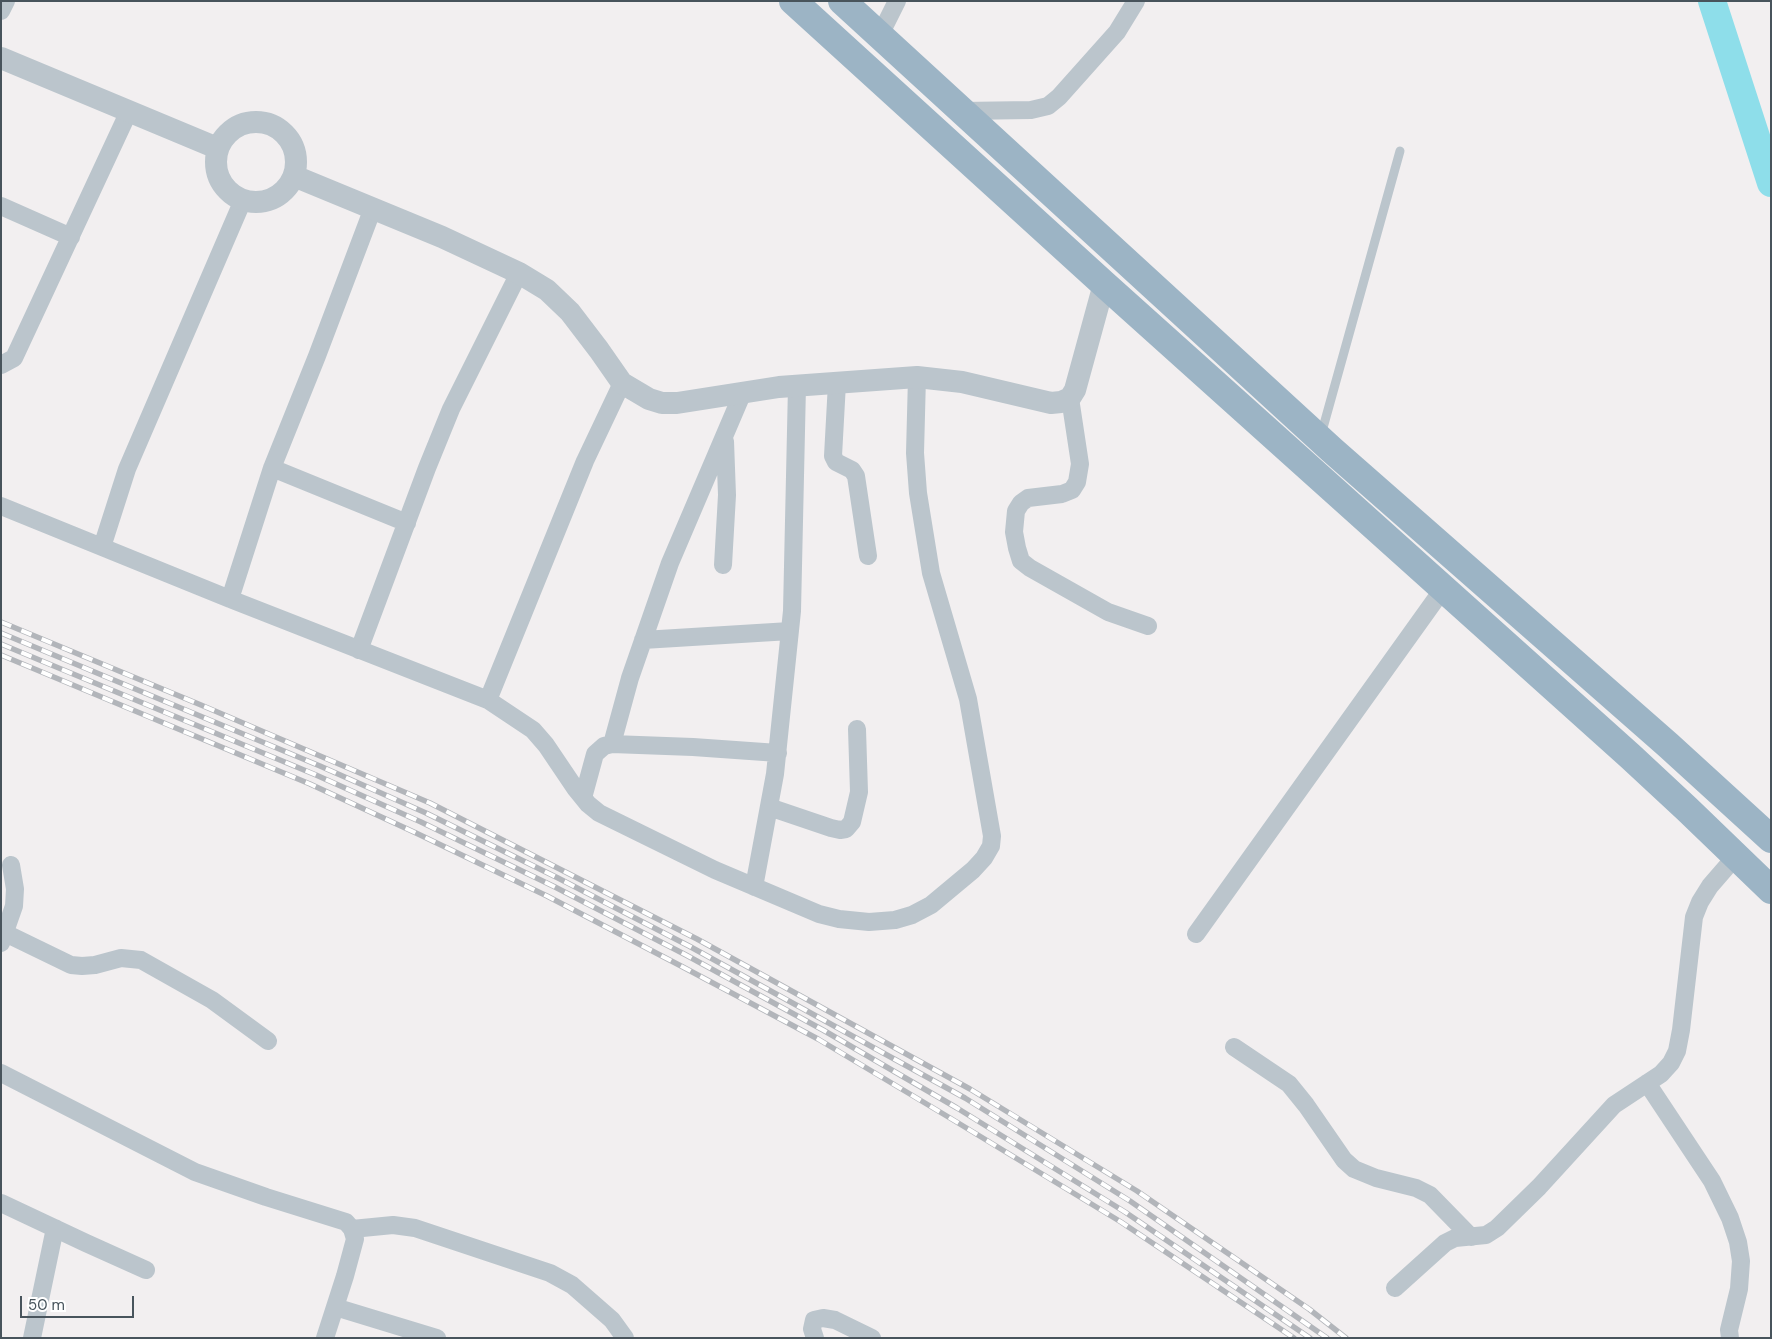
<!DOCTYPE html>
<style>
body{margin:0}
#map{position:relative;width:1772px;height:1339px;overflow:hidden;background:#f2eff0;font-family:"DM Sans",sans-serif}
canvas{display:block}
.frame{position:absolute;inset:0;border:2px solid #48545c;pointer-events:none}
.scale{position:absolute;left:20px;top:1296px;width:114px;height:22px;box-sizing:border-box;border:2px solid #48545c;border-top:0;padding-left:6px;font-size:15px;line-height:18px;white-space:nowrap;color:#48545c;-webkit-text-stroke:4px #fff;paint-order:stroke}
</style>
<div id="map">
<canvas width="1772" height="1339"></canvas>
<div class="frame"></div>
<div class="scale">50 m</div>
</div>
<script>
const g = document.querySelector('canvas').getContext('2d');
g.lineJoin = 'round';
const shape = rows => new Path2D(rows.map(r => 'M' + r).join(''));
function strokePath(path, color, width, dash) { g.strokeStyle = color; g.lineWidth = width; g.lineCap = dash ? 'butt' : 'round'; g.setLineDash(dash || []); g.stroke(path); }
strokePath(shape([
 [1712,1,1771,183]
]), '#8edeea', 28);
strokePath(shape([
 [1321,435,1400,151]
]), '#bbc5cc', 9);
strokePath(shape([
 [1,11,6,1],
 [879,37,897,1],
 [961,111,1031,110,1048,106,1059,97,1117,32,1136,1],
 [1,206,71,237],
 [1,365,14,358,129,111],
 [837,383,833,456,836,462,852,470,856,476,868,556],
 [1070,398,1080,464,1077,482,1072,490,1062,494,1028,498,1021,503,1016,511,1014,532,1017,548,1021,561,1030,568,1108,612,1148,626],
 [272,468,407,523],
 [1,506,230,599,488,700,533,730,546,745,575,788,588,804,599,813,715,870,819,914,839,919,869,922,895,920,912,915,931,905,973,870,984,858,991,846,992,836,968,699,931,573,918,493,915,453,917,377],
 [102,547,127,469,243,200],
 [723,565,727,495,725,441],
 [230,599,272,468,317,356,373,208],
 [643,640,790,631],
 [359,650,427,468,451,409,519,273],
 [488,700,585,461,622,383],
 [612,744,630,678,670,563,743,392],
 [583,798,595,754,604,746,612,744,693,747,778,753],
 [769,807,831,828,840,830,846,829,852,822,859,792,857,729],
 [754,887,775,774,792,611,797,386],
 [1,931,71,965,82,966,95,965,121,958,141,960,212,1000,268,1041],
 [1196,934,1443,589],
 [1,943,14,906,15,889,11,865],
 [1234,1047,1289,1084,1306,1105,1344,1160,1354,1169,1376,1178,1416,1188,1430,1195,1471,1237],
 [1,1073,195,1172,266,1197,346,1222,352,1229,355,1239,345,1276,325,1338],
 [1647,1083,1712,1181,1730,1218,1738,1242,1741,1261,1739,1289,1729,1330,1730,1338],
 [1,1203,86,1243,146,1270],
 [352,1229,393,1225,415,1228,550,1273,572,1285,612,1320,625,1338],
 [1395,1288,1445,1243,1455,1238,1486,1235,1497,1228,1539,1187,1614,1105,1661,1074,1671,1063,1677,1051,1681,1030,1694,917,1700,902,1710,886,1736,856],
 [335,1307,437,1338],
 [32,1338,55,1228],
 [815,1338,812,1329,814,1320,823,1318,835,1320,872,1338]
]), '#bbc5cc', 18);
strokePath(shape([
 [1,58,217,148],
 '216 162a40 40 0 1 1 80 0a40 40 0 1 1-80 0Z',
 [294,176,442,237,519,273,547,290,570,312,599,350,622,383,649,399,662,403,677,403,779,387,917,377,962,382,1051,403,1061,402,1070,398,1075,390,1104,284]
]), '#bbc5cc', 22);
strokePath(shape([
 [793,1,1104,284,1630,756,1687,809,1771,890],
 [842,1,1332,450,1668,745,1771,839]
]), '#9cb4c5', 28);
const rail = shape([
 [1,622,201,705,430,803,697,939,970,1089,1137,1191,1309,1309,1346,1338],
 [1,633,320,766,426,813,558,878,689,946,965,1098,1130,1201,1327,1338],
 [1,644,316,775,421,822,555,887,686,955,823,1030,957,1108,1125,1212,1310,1338],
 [1,655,310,784,416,833,547,896,681,966,818,1039,950,1118,1121,1222,1294,1338]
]);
strokePath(rail, '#b2b5ba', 5.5);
strokePath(rail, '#fff', 4, [11]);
</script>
